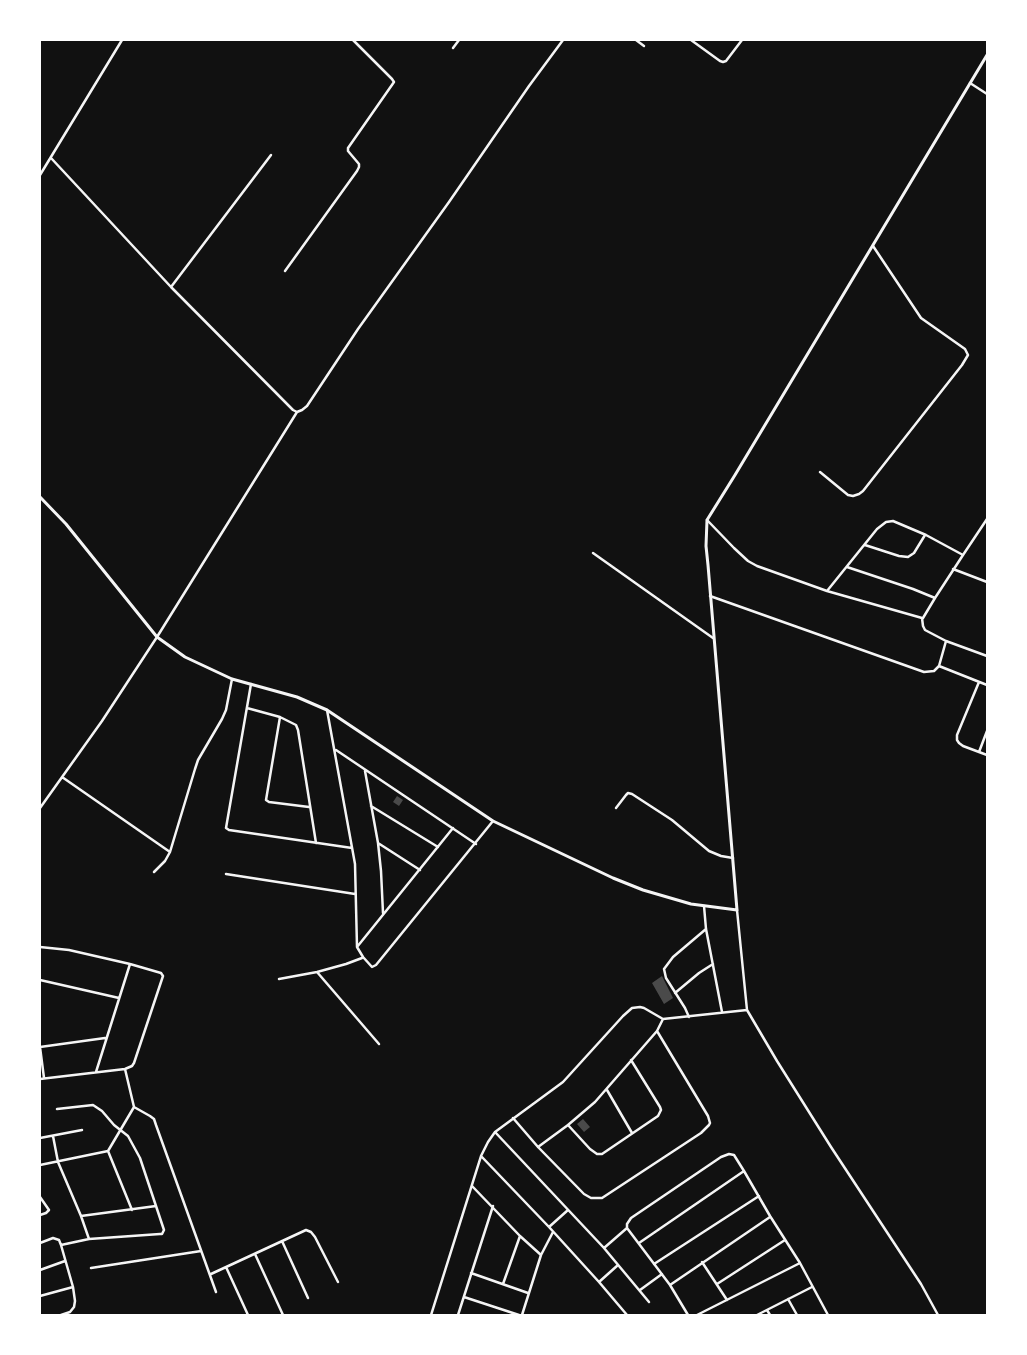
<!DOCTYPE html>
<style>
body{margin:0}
#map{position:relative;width:1027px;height:1355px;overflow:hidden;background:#111;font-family:Signika,sans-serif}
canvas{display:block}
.frame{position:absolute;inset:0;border:41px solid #fff;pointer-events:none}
</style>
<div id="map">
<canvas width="1027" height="1355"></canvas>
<div class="frame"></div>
</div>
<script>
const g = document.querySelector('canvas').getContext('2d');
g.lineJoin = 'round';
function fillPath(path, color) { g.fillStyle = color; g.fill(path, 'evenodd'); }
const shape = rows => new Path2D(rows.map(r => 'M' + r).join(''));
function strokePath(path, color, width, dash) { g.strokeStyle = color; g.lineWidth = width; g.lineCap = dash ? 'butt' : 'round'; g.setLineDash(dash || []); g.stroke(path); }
fillPath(shape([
 [397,796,403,800,399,806,393,802],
 [662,976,673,998,664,1004,652,983],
 [583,1119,590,1127,584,1132,577,1124]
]), '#4a4a4a');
strokePath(shape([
 [636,40,644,46],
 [691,40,720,61,723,62,726,61,742,40],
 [453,48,459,40],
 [970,83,987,94],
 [51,158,171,287,293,410,297,412,302,410,307,406,358,329,449,202,529,86,563,40],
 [40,175,122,40],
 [285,271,357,171,359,167,359,164,348,151,348,148,394,82,392,79,353,40],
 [171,287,271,155],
 [820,472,848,495,853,496,859,494,863,491,962,365,968,355,965,349,921,318,873,246],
 [707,520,734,548,748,561,757,566,827,591,922,618,923,626,925,630,946,641,939,666,934,671,924,672,710,596],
 [865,545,899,556,908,557,914,553,925,535],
 [593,553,713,638],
 [847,567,913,589,935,598,963,555],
 [953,569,987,582],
 [827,591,877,529,886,522,893,521,926,535,963,555,987,519],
 [923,618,935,598],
 [946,641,987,656],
 [939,666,987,685],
 [979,682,957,735,957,740,959,743,963,746,987,755],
 [251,684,226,828,229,830,352,848],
 [247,708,280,717,296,725,298,730,316,843],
 [327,710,355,864,357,947,363,957,372,967,376,965,493,821],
 [280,717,266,800,269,802,309,807],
 [336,750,476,844],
 [979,752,987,731],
 [365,771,378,843,381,871,383,913],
 [62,777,170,852],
 [371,806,438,847],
 [40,808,102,721,157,637,297,412],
 [616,808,626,795,628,793,632,794,672,820,709,851,721,856,733,858],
 [378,843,420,870],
 [154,872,165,861,170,852,195,769,198,760,222,719,226,710,232,679],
 [226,874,355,894],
 [704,906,706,929,722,1012],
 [737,910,747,1010,777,1061,831,1147,921,1284,938,1315],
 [40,947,69,950,130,964,161,973,163,976,134,1063,132,1066,125,1069,40,1079],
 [357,947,453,828],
 [317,972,379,1044],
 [279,979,317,972,346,964,362,958],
 [40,980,119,998],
 [675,993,699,973,713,964],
 [689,1017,685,1008,666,978,664,969,673,957,706,929],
 [40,1047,105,1038],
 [40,1047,44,1078],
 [125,1069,134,1107,150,1116,154,1119,156,1125,216,1292],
 [96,1072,130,964],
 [607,1090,632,1133],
 [57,1109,93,1105,102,1111,114,1125,128,1136,140,1158,164,1230,162,1234,160,1234,89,1239,61,1245],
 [513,1118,538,1147,584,1194,591,1198,602,1198,701,1133,709,1125,710,1123,708,1116,657,1031],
 [568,1125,590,1149,597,1154,602,1154,658,1116,661,1110,660,1107,631,1060],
 [495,1132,604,1248,649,1302],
 [53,1136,58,1162,81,1216,89,1239],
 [40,1138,82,1130],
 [538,1147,568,1125,595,1102,657,1031,663,1019],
 [108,1151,132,1210],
 [481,1156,549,1227,599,1282,627,1315],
 [40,1165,108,1151,134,1107],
 [472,1186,520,1236,541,1255],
 [40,1197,49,1210,46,1213,40,1215],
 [81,1216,156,1206],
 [549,1227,568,1210],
 [282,1241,308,1298],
 [40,1243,53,1238,59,1240,61,1245,73,1287,75,1301,74,1307,70,1312,61,1315],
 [639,1243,744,1171],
 [604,1248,627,1228],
 [255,1254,283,1315],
 [702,1262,727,1300],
 [654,1264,759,1196],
 [226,1267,248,1315],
 [91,1268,201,1251],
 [40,1270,65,1261],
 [471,1273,528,1293],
 [211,1274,306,1230,311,1232,315,1237,338,1282],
 [599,1282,618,1265],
 [503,1284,520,1236],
 [717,1284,785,1240],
 [670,1285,770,1217],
 [640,1290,662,1274],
 [40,1296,73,1287],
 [464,1297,519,1315],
 [788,1299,797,1315],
 [767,1310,770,1315],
 [431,1315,481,1156,488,1142,495,1132,563,1082,623,1016,632,1008,640,1007,644,1008,663,1019,747,1010],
 [458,1315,493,1206],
 [522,1315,541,1255,553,1232],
 [688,1315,670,1285,627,1228,627,1224,631,1218,721,1157,729,1154,734,1155,744,1171,770,1216,800,1263,828,1315],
 [697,1315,800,1263],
 [757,1315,812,1287]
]), '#f5f5f5', 2.5);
strokePath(shape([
 [40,497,66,524,157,637,185,657,232,679,297,697,327,710,493,821,613,878,643,890,691,904,737,910,708,565,706,546,707,520,735,475,987,55]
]), '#f5f5f5', 3);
</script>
